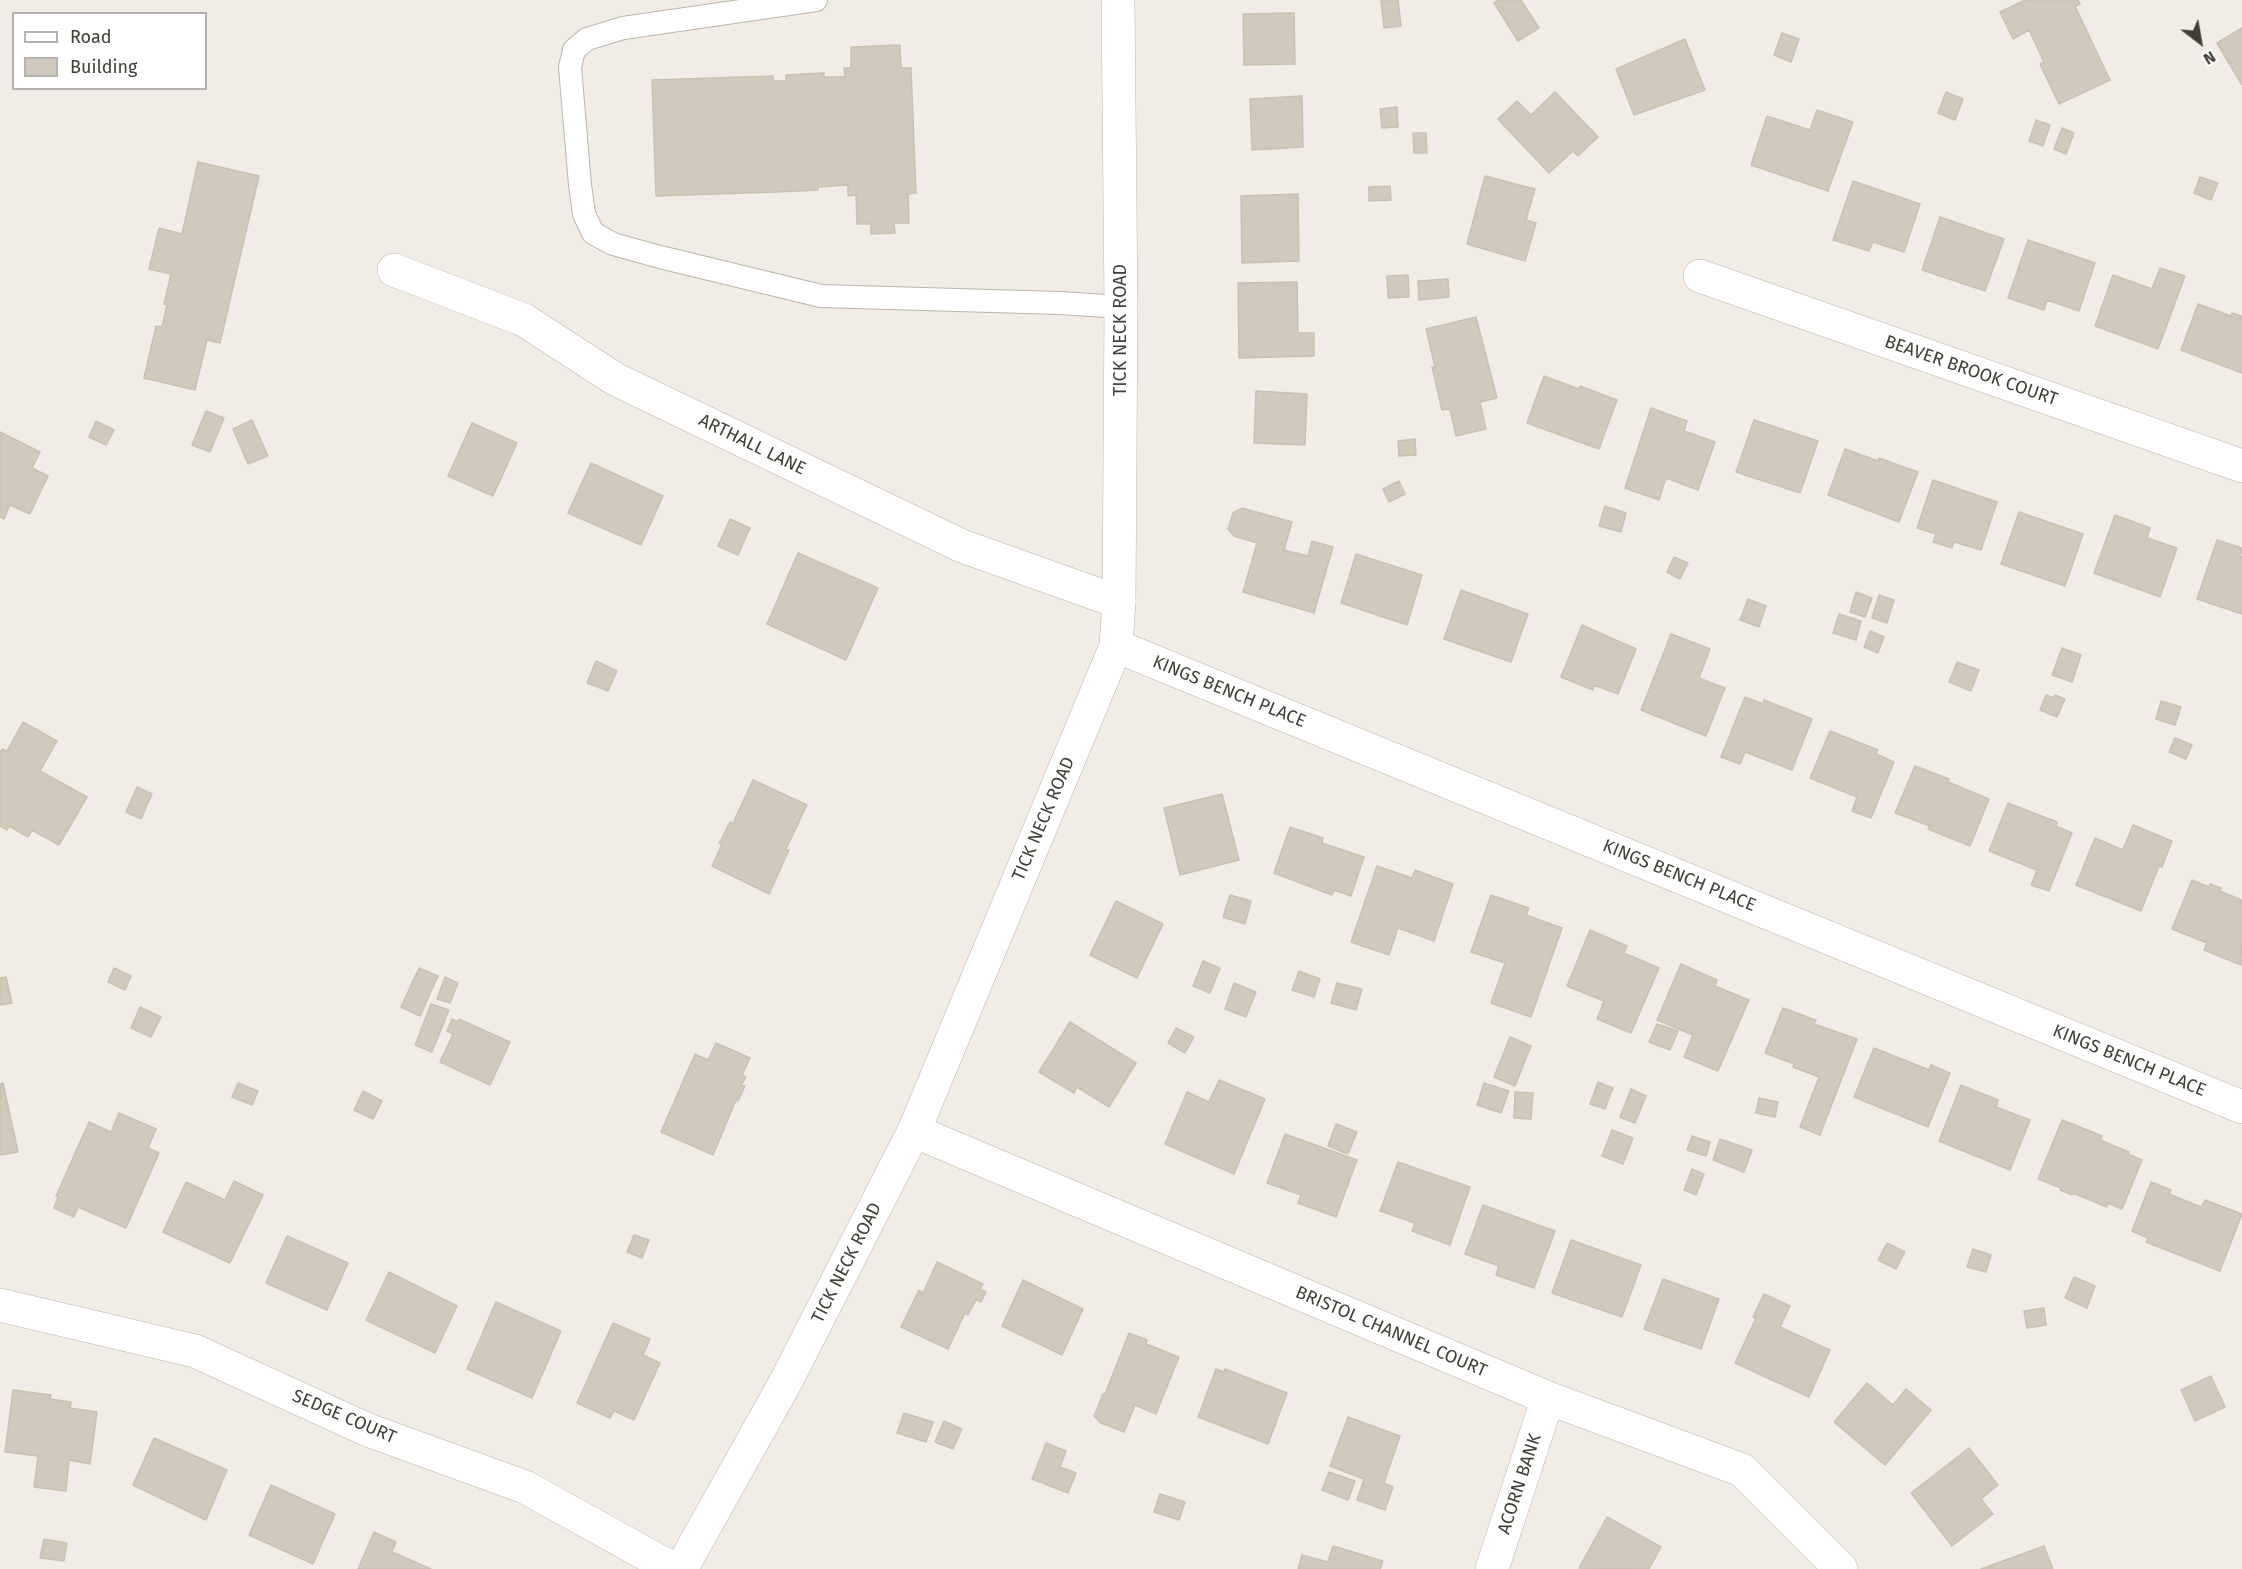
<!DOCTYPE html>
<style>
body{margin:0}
#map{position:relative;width:2242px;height:1569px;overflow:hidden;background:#f1ede6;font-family:"Fira Sans",sans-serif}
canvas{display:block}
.legend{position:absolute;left:12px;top:12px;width:195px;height:78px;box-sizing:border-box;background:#fff;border:2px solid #b3b2af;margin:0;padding:8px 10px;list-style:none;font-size:18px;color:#423e36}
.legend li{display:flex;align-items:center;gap:12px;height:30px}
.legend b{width:30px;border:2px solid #b3b2af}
.north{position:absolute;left:2170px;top:12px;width:60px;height:60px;-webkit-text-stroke:4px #fff;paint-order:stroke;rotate:149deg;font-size:16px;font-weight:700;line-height:24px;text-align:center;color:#423e36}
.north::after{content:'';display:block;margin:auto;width:21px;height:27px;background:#423e36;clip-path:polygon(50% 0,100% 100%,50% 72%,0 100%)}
</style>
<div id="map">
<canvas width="2242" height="1569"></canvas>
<ul class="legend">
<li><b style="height:8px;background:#fff"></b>Road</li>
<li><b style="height:16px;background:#d1c9bd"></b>Building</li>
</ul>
<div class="north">N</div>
</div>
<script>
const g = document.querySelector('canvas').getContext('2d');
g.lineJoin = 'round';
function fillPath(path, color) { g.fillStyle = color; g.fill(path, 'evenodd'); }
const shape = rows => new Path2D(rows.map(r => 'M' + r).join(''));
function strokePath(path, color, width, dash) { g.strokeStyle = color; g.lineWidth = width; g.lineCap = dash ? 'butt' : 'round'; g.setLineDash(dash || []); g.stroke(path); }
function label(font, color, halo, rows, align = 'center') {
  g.font = font + ' "Fira Sans",sans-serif'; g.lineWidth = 4.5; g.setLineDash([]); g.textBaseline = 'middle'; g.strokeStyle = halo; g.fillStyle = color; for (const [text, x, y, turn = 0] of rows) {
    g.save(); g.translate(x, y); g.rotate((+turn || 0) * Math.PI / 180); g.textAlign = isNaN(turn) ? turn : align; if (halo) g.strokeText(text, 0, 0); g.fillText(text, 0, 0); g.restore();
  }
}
const building = shape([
 [1381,0,1398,0,1401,26,1384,28,1381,0],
 [1498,0,1521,0,1539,28,1518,41,1494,3,1498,0],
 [2025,0,2078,0,2080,4,2075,6,2110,80,2059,104,2040,64,2044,62,2029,30,2013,39,2000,12,2025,0],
 [1294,13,1295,64,1244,65,1243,14,1294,13],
 [2242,28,2242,85,2217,43,2242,28],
 [1782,33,1799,39,1791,62,1774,55,1782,33],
 [1685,39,1705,90,1634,115,1616,69,1685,39],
 [900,45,901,68,911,68,916,193,908,194,909,223,894,223,895,233,871,234,871,224,857,224,856,195,848,196,848,185,818,187,818,190,777,192,656,196,652,80,773,76,773,81,786,81,786,75,824,73,824,77,845,77,844,68,851,68,851,47,900,45],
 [1555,92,1598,137,1578,156,1573,151,1549,173,1498,119,1517,101,1531,115,1555,92],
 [1946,92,1963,99,1955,120,1938,113,1946,92],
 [1302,96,1303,147,1252,150,1250,99,1302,96],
 [1397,107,1398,127,1382,128,1380,109,1397,107],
 [1817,110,1853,122,1828,191,1751,165,1767,116,1810,130,1817,110],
 [2036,120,2050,125,2043,146,2029,141,2036,120],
 [2062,128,2074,133,2066,154,2054,149,2062,128],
 [1413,133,1426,133,1427,153,1414,153,1413,133],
 [198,162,259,176,220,343,207,340,195,390,144,378,156,326,162,327,167,305,164,304,171,274,149,269,159,228,182,234,198,162],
 [1485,176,1535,189,1526,220,1536,223,1525,261,1467,244,1485,176],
 [2200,177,2218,183,2211,200,2194,193,2200,177],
 [1853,181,1920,204,1904,252,1873,242,1869,251,1833,240,1853,181],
 [1390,186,1391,200,1369,201,1369,187,1390,186],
 [1298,194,1299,261,1242,263,1241,196,1298,194],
 [1940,217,2004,239,1985,291,1922,270,1940,217],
 [2028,240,2095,263,2079,311,2047,300,2044,310,2008,298,2028,240],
 [2160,268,2185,276,2158,349,2095,326,2113,275,2152,289,2160,268],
 [1408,275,1409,297,1388,298,1387,276,1408,275],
 [1448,279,1449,297,1419,300,1418,281,1448,279],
 [1297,282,1298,333,1314,333,1314,356,1239,358,1238,283,1297,282],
 [2198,304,2231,316,2232,313,2242,316,2242,373,2181,350,2198,304],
 [1476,317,1497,398,1480,402,1486,429,1456,436,1450,409,1442,410,1432,367,1435,367,1426,329,1476,317],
 [1544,376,1579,389,1580,386,1617,400,1599,449,1527,423,1544,376],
 [1256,391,1307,394,1305,445,1254,443,1256,391],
 [1651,408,1687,421,1684,431,1715,442,1698,490,1666,478,1659,500,1625,488,1651,408],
 [206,411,224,418,210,452,192,445,206,411],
 [252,420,268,456,248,464,233,429,252,420],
 [1754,420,1818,441,1800,493,1736,472,1754,420],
 [96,421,114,430,106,445,89,437,96,421],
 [472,423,517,443,493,496,448,476,472,423],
 [0,432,40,452,32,468,48,476,30,514,10,505,4,519,0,517,0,432],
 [1415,439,1416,455,1399,456,1398,441,1415,439],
 [1845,449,1878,461,1879,458,1918,472,1899,522,1828,495,1845,449],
 [591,463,663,496,641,545,568,513,591,463],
 [1933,480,1997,502,1981,550,1954,542,1952,548,1933,542,1936,534,1917,528,1933,480],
 [1399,481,1405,494,1389,502,1383,489,1399,481],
 [1605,506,1626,513,1621,532,1599,526,1605,506],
 [1242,508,1292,522,1284,550,1308,556,1312,541,1333,547,1314,613,1243,592,1257,543,1234,536,1228,529,1233,513,1242,508],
 [2019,512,2083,534,2065,586,2001,564,2019,512],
 [2115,515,2150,528,2147,538,2177,548,2160,597,2094,573,2115,515],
 [730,519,750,528,738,555,718,546,730,519],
 [2217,540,2242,548,2240,556,2242,557,2242,614,2197,599,2217,540],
 [798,553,878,588,846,660,767,624,798,553],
 [1356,554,1422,575,1407,625,1341,603,1356,554],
 [1674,557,1688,563,1680,579,1667,572,1674,557],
 [1461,590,1528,614,1511,662,1444,639,1461,590],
 [1856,592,1872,598,1865,617,1850,612,1856,592],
 [1879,595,1894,600,1887,623,1872,618,1879,595],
 [1748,599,1766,606,1759,627,1740,620,1748,599],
 [1839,614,1861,621,1856,640,1833,633,1839,614],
 [1582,625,1636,649,1618,694,1594,685,1593,690,1561,677,1582,625],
 [1870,631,1884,637,1878,653,1864,647,1870,631],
 [1671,634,1710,649,1699,678,1725,688,1706,736,1641,710,1671,634],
 [2062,648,2081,655,2072,682,2052,675,2062,648],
 [596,661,617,671,608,691,587,683,596,661],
 [1957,662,1979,670,1971,691,1949,682,1957,662],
 [2046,695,2054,698,2055,695,2065,699,2057,717,2040,710,2046,695],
 [1745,697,1763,704,1764,700,1812,719,1792,770,1745,752,1740,764,1721,757,1745,697],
 [2161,701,2181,707,2175,725,2156,719,2161,701],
 [23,722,57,741,40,771,87,797,59,845,32,830,28,837,9,826,7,830,0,826,0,753,2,749,7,751,23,722],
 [1830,731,1878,750,1876,754,1894,762,1871,818,1852,811,1857,797,1810,778,1830,731],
 [2175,738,2192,745,2186,759,2169,752,2175,738],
 [1915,766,1949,779,1948,782,1989,799,1970,846,1928,829,1930,826,1895,813,1915,766],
 [753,780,807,805,786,849,789,850,769,894,712,866,722,844,719,843,721,840,730,822,733,823,753,780],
 [137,787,152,794,141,819,126,812,137,787],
 [1222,794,1239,860,1180,875,1164,808,1222,794],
 [2008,803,2057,822,2056,826,2072,833,2049,891,2031,885,2037,870,1989,851,2008,803],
 [2133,825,2172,841,2162,867,2159,866,2141,911,2076,885,2095,838,2123,850,2133,825],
 [1290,827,1323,838,1322,843,1364,857,1351,896,1334,890,1332,895,1274,873,1290,827],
 [1377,866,1412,878,1415,870,1453,884,1434,941,1398,928,1389,955,1351,942,1377,866],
 [2192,880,2209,887,2210,884,2221,888,2220,891,2242,900,2241,965,2204,950,2207,943,2172,929,2192,880],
 [1230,895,1251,901,1245,924,1223,917,1230,895],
 [1491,895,1529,908,1526,915,1562,928,1531,1017,1491,1003,1505,963,1471,952,1491,895],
 [1116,901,1163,924,1137,978,1090,955,1116,901],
 [1590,930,1627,946,1624,953,1659,968,1631,1033,1597,1019,1604,1001,1567,986,1590,930],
 [1203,961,1220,968,1210,993,1193,986,1203,961],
 [1681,964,1717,980,1715,986,1749,1000,1718,1071,1684,1057,1693,1035,1657,1020,1681,964],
 [114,968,131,976,125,990,108,982,114,968],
 [419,968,438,976,420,1016,401,1007,419,968],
 [1299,971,1320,979,1314,997,1292,990,1299,971],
 [6,977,12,1003,0,1005,0,978,6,977],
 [445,977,458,983,450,1003,437,999,445,977],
 [1234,983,1256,992,1246,1017,1225,1009,1234,983],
 [1337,983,1362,989,1356,1010,1331,1003,1337,983],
 [431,1004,449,1010,432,1052,415,1045,431,1004],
 [140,1007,161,1017,151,1037,131,1028,140,1007],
 [1783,1008,1816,1020,1814,1024,1857,1039,1820,1135,1800,1127,1819,1077,1793,1067,1794,1064,1765,1053,1783,1008],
 [452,1019,458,1022,459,1019,510,1042,490,1085,440,1062,453,1034,447,1031,452,1019],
 [1070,1022,1136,1063,1109,1107,1077,1087,1074,1093,1039,1072,1070,1022],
 [1657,1024,1678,1031,1670,1050,1649,1042,1657,1024],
 [1176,1028,1194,1037,1185,1053,1168,1043,1176,1028],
 [1510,1037,1531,1046,1515,1086,1494,1077,1510,1037],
 [716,1043,750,1058,742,1075,746,1077,741,1085,745,1086,738,1101,736,1100,713,1155,661,1132,695,1054,708,1060,716,1043],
 [1874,1048,1929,1070,1931,1065,1950,1073,1928,1127,1854,1097,1874,1048],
 [1219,1080,1265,1099,1234,1174,1165,1144,1187,1092,1209,1102,1219,1080],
 [1598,1082,1613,1088,1605,1109,1590,1104,1598,1082],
 [3,1083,18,1152,0,1155,0,1084,3,1083],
 [238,1083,258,1091,252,1105,232,1097,238,1083],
 [1484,1083,1509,1091,1501,1113,1477,1105,1484,1083],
 [1961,1085,1998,1100,1996,1107,2030,1120,2010,1170,1939,1141,1961,1085],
 [1631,1089,1646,1096,1635,1123,1620,1117,1631,1089],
 [363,1091,382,1101,373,1119,354,1110,363,1091],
 [1515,1092,1533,1093,1531,1119,1514,1118,1515,1092],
 [1759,1098,1778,1102,1775,1117,1756,1113,1759,1098],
 [119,1113,156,1129,148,1148,159,1153,126,1228,78,1207,74,1217,54,1208,58,1197,56,1196,89,1122,111,1132,119,1113],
 [2062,1120,2102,1136,2100,1140,2129,1152,2128,1154,2142,1160,2122,1209,2108,1203,2107,1207,2073,1193,2072,1195,2060,1190,2061,1188,2038,1179,2062,1120],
 [1336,1124,1357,1132,1348,1154,1328,1146,1336,1124],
 [1612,1130,1633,1138,1623,1164,1602,1156,1612,1130],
 [1285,1134,1357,1160,1336,1217,1298,1203,1301,1195,1267,1183,1285,1134],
 [1692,1136,1710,1142,1706,1156,1687,1150,1692,1136],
 [1720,1139,1752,1150,1744,1172,1713,1160,1720,1139],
 [1398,1162,1470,1187,1450,1245,1412,1231,1415,1223,1380,1211,1398,1162],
 [1692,1169,1704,1174,1696,1195,1684,1190,1692,1169],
 [234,1181,263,1195,230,1263,163,1232,186,1182,225,1200,234,1181],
 [2151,1182,2171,1190,2169,1194,2201,1207,2205,1200,2242,1214,2220,1271,2146,1242,2148,1238,2132,1231,2151,1182],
 [1483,1205,1555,1231,1534,1288,1496,1275,1499,1266,1465,1254,1483,1205],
 [634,1235,649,1240,642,1258,627,1252,634,1235],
 [287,1236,348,1263,327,1310,266,1283,287,1236],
 [1571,1240,1641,1265,1622,1317,1552,1293,1571,1240],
 [1887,1243,1905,1252,1896,1269,1878,1260,1887,1243],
 [1973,1249,1991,1255,1986,1272,1967,1267,1973,1249],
 [937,1262,983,1284,980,1289,986,1292,981,1302,976,1300,968,1315,965,1313,948,1349,901,1327,919,1290,923,1293,937,1262],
 [389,1272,457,1306,435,1353,366,1320,389,1272],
 [2074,1277,2095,1286,2087,1308,2065,1298,2074,1277],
 [1663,1279,1719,1299,1701,1349,1644,1329,1663,1279],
 [1023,1280,1083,1309,1062,1355,1002,1326,1023,1280],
 [1764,1294,1790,1306,1780,1327,1830,1350,1809,1397,1735,1363,1756,1318,1753,1317,1764,1294],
 [496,1302,561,1331,532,1398,467,1369,496,1302],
 [2044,1308,2046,1325,2027,1328,2024,1311,2044,1308],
 [613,1323,650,1339,643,1355,660,1363,634,1420,614,1411,610,1418,608,1417,577,1403,613,1323],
 [1129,1333,1147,1340,1146,1344,1179,1357,1156,1414,1135,1405,1124,1432,1101,1423,1094,1416,1103,1394,1105,1394,1129,1333],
 [1216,1369,1224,1372,1225,1369,1287,1393,1268,1444,1198,1417,1216,1369],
 [2211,1376,2225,1407,2195,1421,2181,1390,2211,1376],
 [1867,1383,1893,1405,1906,1389,1931,1410,1885,1465,1834,1422,1867,1383],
 [13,1390,51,1395,50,1399,71,1402,70,1408,97,1412,90,1464,69,1460,66,1491,34,1487,38,1456,5,1452,13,1390],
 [904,1413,933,1422,926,1442,897,1433,904,1413],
 [1348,1417,1400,1436,1384,1483,1393,1487,1385,1510,1357,1500,1364,1479,1330,1466,1348,1417],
 [944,1421,962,1429,953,1449,935,1442,944,1421],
 [154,1438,227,1470,206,1520,133,1485,154,1438],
 [1046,1443,1066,1451,1060,1467,1076,1473,1068,1493,1032,1479,1046,1443],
 [1969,1448,1998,1485,1981,1499,1993,1514,1952,1546,1911,1493,1969,1448],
 [1329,1472,1355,1481,1348,1500,1322,1490,1329,1472],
 [271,1485,335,1514,313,1564,249,1535,271,1485],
 [1160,1494,1185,1502,1179,1520,1154,1512,1160,1494],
 [1607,1517,1661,1547,1649,1569,1579,1568,1607,1517],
 [374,1532,396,1542,392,1552,431,1569,358,1569,374,1532],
 [44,1539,67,1543,64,1561,40,1558,44,1539],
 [1333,1546,1383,1561,1380,1569,1298,1569,1302,1555,1328,1562,1333,1546],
 [2044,1546,2053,1569,1981,1569,2044,1546]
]);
fillPath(building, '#d1c9bd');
strokePath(building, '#cbc1b1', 1.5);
const service = shape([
 [816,0,623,28,587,39,574,50,570,67,580,185,584,214,593,233,613,244,660,257,821,296,1060,303,1121,307]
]);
const minor = shape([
 [394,270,524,320,615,379,962,546,1119,602],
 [1700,276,2242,466],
 [1116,646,2242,1107],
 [914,1131,1548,1398,1742,1470,1841,1569],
 [0,1305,195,1351,368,1430,525,1487,673,1569],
 [1492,1569,1548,1398]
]);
const tertiary = shape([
 [681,1569,784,1385,914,1131,1116,646,1119,602,1121,307,1118,0]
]);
strokePath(service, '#bbb5aa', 24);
strokePath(minor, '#bbb5aa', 34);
strokePath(tertiary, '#bbb5aa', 34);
strokePath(service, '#fff', 22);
strokePath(minor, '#fff', 33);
strokePath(tertiary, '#fff', 33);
label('18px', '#423e36', '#fff', [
 ["TICK NECK ROAD",1121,330,-90],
 ["BEAVER BROOK COURT",1971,371,19],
 ["ARTHALL LANE",752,445,26],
 ["KINGS BENCH PLACE",1229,692,22],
 ["TICK NECK ROAD",1044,819,-67],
 ["KINGS BENCH PLACE",1679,876,22],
 ["KINGS BENCH PLACE",2129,1061,22],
 ["TICK NECK ROAD",847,1263,-63],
 ["BRISTOL CHANNEL COURT",1391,1332,23],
 ["SEDGE COURT",344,1417,23],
 ["ACORN BANK",1520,1484,-72]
]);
</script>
